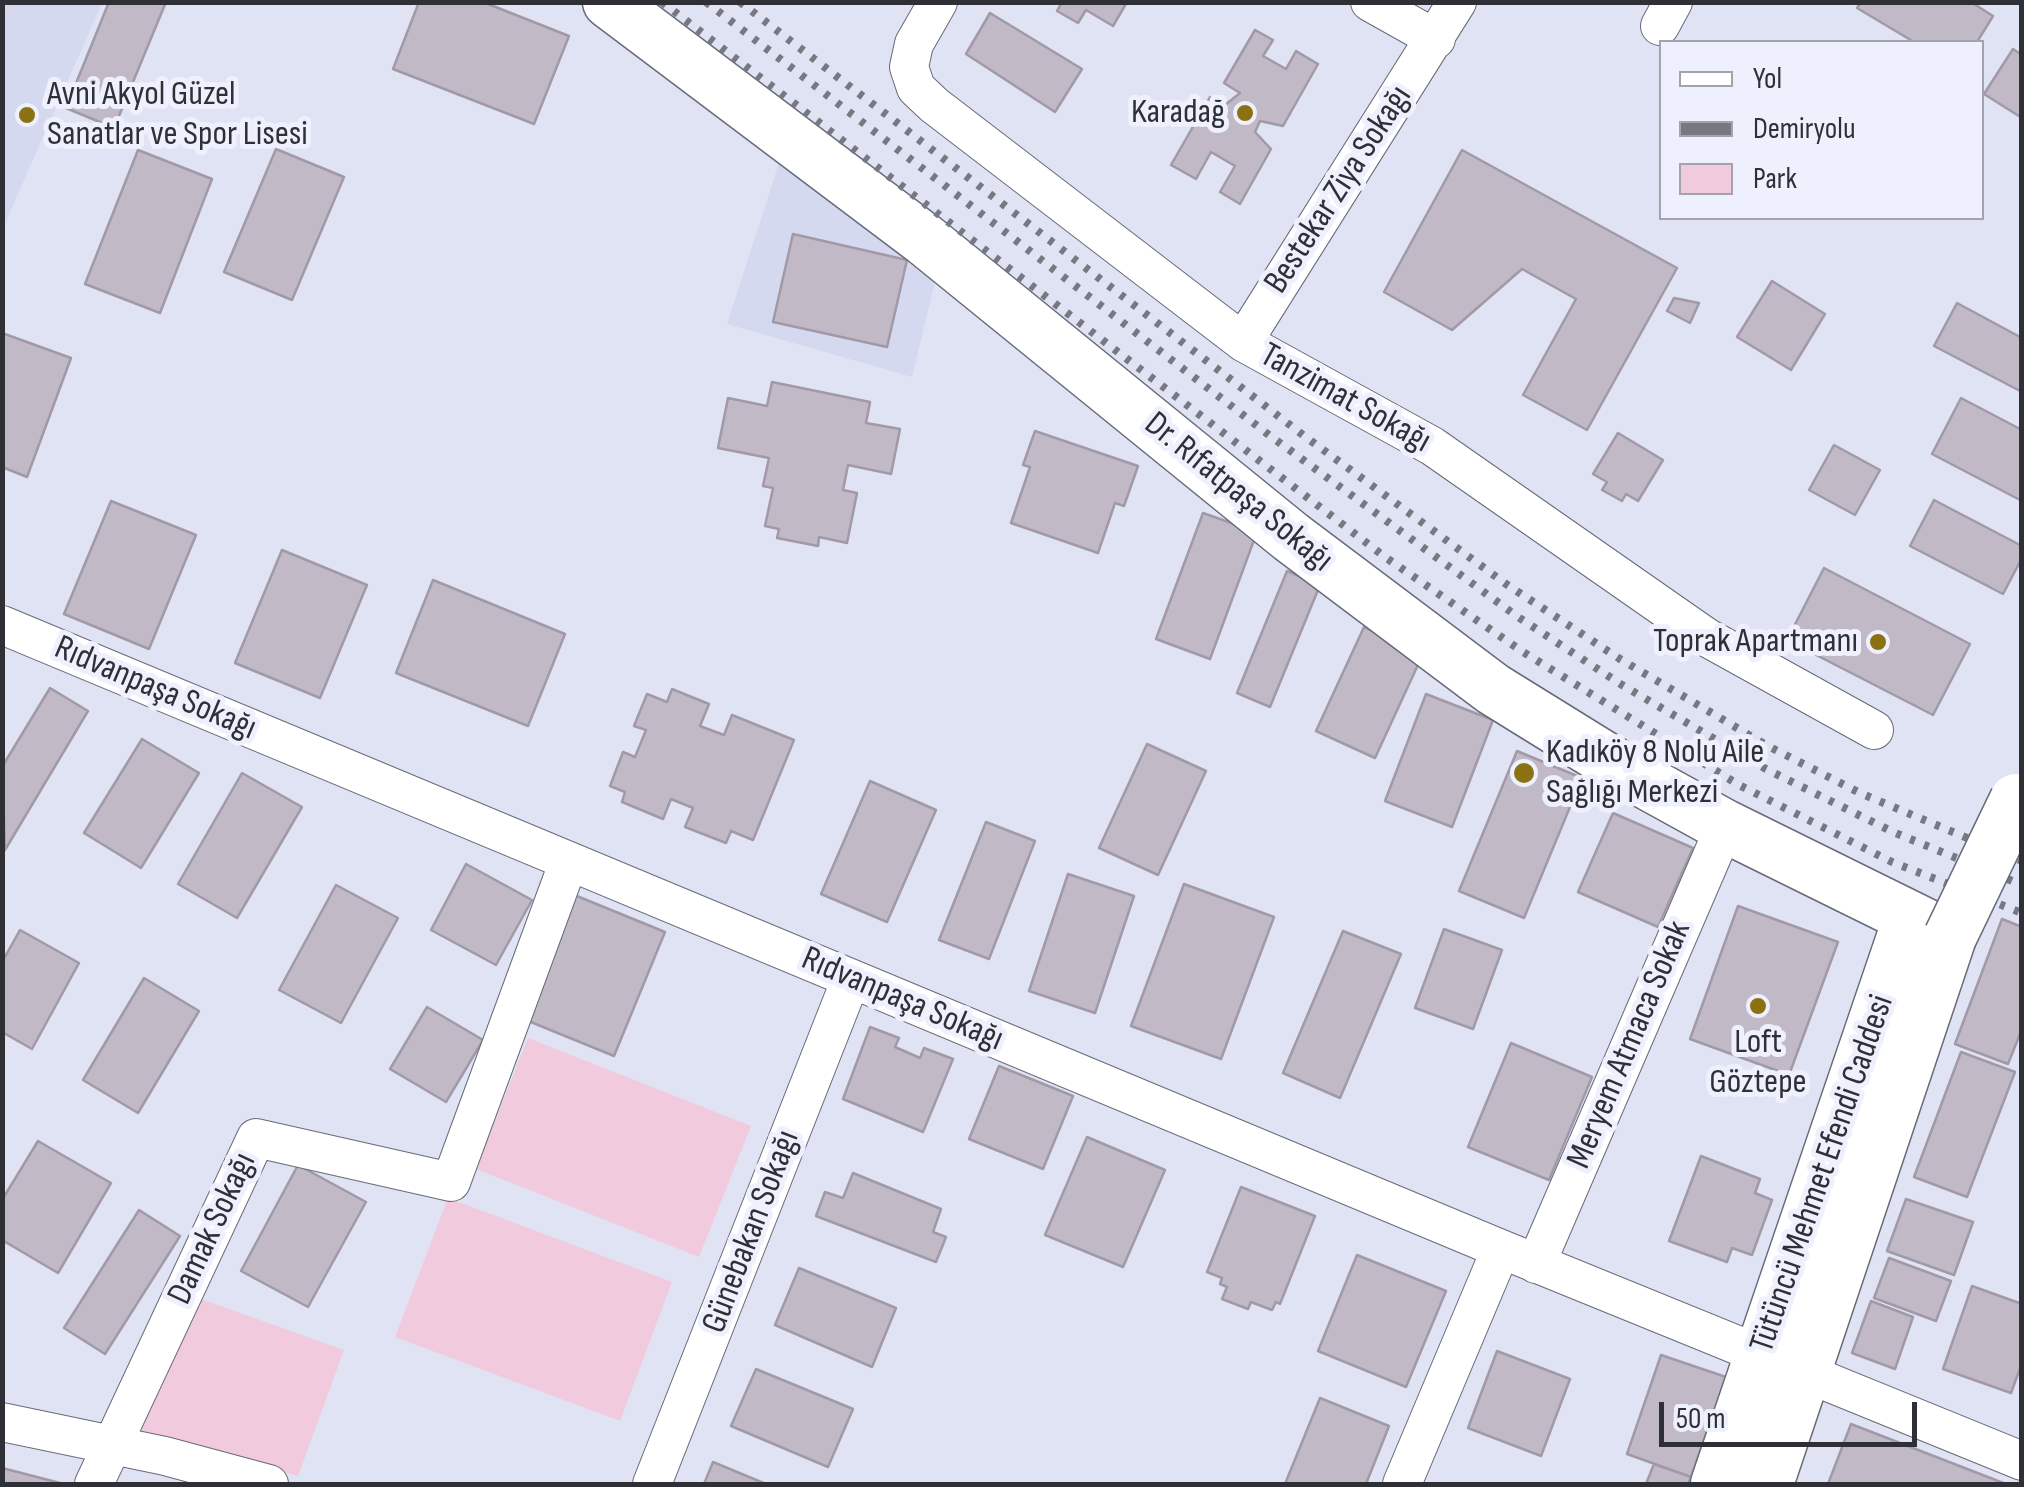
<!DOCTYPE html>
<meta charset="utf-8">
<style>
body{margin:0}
#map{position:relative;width:2024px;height:1487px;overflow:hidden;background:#e0e3f3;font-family:"Sofia Sans Condensed",sans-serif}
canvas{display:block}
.frame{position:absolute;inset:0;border:5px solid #2f3036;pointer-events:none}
.legend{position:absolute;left:1659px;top:40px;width:325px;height:180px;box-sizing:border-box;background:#eef0fd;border:2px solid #a2a3ad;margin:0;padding:12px 18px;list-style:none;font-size:30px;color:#2f3036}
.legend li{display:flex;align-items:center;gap:20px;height:50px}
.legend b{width:50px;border:2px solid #a2a3ad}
.scale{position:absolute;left:1659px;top:1402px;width:258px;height:45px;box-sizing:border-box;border:5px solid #2f3036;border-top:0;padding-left:12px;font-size:30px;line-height:35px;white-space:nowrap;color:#2f3036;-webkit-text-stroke:8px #eef0fd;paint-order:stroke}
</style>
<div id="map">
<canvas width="2024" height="1487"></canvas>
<div class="frame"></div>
<ul class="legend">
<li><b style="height:12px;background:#fff"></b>Yol</li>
<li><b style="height:12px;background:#767882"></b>Demiryolu</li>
<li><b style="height:28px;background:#f1cadd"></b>Park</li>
</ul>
<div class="scale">50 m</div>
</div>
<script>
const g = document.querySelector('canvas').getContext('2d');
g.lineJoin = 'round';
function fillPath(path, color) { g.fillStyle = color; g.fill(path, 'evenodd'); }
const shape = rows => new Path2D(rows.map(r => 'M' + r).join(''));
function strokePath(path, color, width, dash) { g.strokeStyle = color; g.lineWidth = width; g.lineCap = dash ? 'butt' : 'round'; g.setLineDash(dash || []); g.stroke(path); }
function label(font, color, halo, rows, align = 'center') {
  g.font = font + ' "Sofia Sans Condensed",sans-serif'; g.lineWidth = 10; g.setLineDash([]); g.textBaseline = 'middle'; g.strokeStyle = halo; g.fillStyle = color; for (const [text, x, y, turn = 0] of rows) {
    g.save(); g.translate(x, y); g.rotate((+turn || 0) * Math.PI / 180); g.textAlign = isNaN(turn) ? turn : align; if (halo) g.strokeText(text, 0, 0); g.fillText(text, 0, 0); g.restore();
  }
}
fillPath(shape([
 [3,2,102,3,3,228,2,3],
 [780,160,937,274,912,377,727,324]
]), '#d4d9f0');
fillPath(shape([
 [528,1038,751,1126,699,1257,476,1169],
 [448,1198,672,1282,620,1421,395,1337],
 [201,1299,344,1350,298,1476,139,1431]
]), '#f1cadd');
const building = shape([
 [109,2,166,2,114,128,66,108,109,2],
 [419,2,483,2,569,36,534,124,393,69,419,2],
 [1062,2,1127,2,1113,26,1086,10,1078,23,1057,11,1062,2],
 [1861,2,1971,2,1993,16,1977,42,1914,42,1857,8,1861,2],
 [990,13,1082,69,1055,112,966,54,990,13],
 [1255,30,1273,40,1263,56,1286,69,1296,51,1318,64,1283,126,1260,121,1255,132,1271,149,1240,204,1220,192,1235,166,1211,152,1196,179,1171,165,1210,97,1225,105,1240,93,1224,83,1255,30],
 [2013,49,2022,55,2022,118,1984,94,2013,49],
 [276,149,344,177,292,300,224,272,276,149],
 [138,150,212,179,160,313,85,284,138,150],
 [1462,150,1677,268,1587,430,1523,395,1576,299,1522,269,1452,330,1384,292,1462,150],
 [793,234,907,260,887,347,773,322,793,234],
 [1772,281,1825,314,1791,370,1737,337,1772,281],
 [1674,298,1699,303,1690,323,1667,311,1674,298],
 [1957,303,2022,338,2022,392,1934,346,1957,303],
 [2,333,71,358,27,477,2,467,2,333],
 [772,382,870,402,866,423,900,429,891,474,848,465,843,490,857,493,847,543,819,537,818,546,777,538,779,529,765,526,773,488,763,486,769,458,718,448,728,398,767,406,772,382],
 [1961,398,2022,430,2022,501,1932,454,1961,398],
 [1035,431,1138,466,1124,506,1115,503,1098,553,1011,523,1030,467,1023,465,1035,431],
 [1618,433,1663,460,1638,501,1626,494,1622,501,1602,490,1607,482,1593,474,1618,433],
 [1834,445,1880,470,1855,515,1809,490,1834,445],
 [1934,500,2022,546,2022,558,2003,594,1910,546,1934,500],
 [111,501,196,535,149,649,64,614,111,501],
 [1203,513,1257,532,1210,659,1156,639,1203,513],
 [282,550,367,585,320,698,235,663,282,550],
 [1824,568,1970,644,1933,715,1787,640,1824,568],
 [1287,571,1320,585,1270,707,1237,693,1287,571],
 [433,580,565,634,528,726,396,673,433,580],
 [1364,627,1423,654,1375,758,1316,731,1364,627],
 [50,688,88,711,5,850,2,767,50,688],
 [672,689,709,704,700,726,724,735,732,715,794,740,753,840,731,831,726,843,685,827,693,808,671,799,663,819,622,802,625,792,610,786,623,752,635,757,646,730,634,726,647,694,667,702,672,689],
 [1426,694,1493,720,1452,827,1385,801,1426,694],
 [142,739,199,773,141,868,84,833,142,739],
 [1147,744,1206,771,1158,875,1099,848,1147,744],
 [1517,751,1582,778,1524,918,1459,891,1517,751],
 [242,773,302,807,237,918,178,884,242,773],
 [870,781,936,810,887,922,821,894,870,781],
 [1613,813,1693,848,1658,927,1578,892,1613,813],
 [986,822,1035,841,989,959,939,940,986,822],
 [466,864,532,900,496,965,431,930,466,864],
 [1068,874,1134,896,1095,1013,1029,991,1068,874],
 [1184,884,1274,917,1221,1059,1131,1026,1184,884],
 [336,885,398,918,341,1023,279,990,336,885],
 [572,894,665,932,614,1056,521,1018,572,894],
 [1738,906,1838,942,1789,1075,1690,1039,1738,906],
 [2002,919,2022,927,2022,1029,2008,1064,1955,1044,2002,919],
 [1444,929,1502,950,1473,1029,1415,1008,1444,929],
 [20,930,79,963,32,1049,2,1032,2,962,20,930],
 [1343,931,1401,954,1340,1098,1283,1073,1343,931],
 [144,978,199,1011,138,1113,83,1080,144,978],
 [427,1007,483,1040,446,1102,390,1069,427,1007],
 [870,1027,899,1038,895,1047,920,1058,924,1048,953,1059,923,1132,843,1099,870,1027],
 [1511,1043,1592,1077,1549,1180,1468,1147,1511,1043],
 [1961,1052,2015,1072,1967,1197,1914,1177,1961,1052],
 [999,1066,1073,1096,1043,1169,969,1139,999,1066],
 [1087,1137,1165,1170,1123,1267,1045,1235,1087,1137],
 [38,1141,111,1183,58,1273,2,1240,2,1200,38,1141],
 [1701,1156,1760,1179,1755,1193,1772,1200,1752,1255,1732,1248,1727,1262,1669,1241,1701,1156],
 [298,1165,366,1202,308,1307,241,1271,298,1165],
 [853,1173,941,1209,933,1232,946,1237,936,1262,816,1216,825,1192,843,1198,853,1173],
 [1241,1187,1315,1216,1280,1304,1276,1302,1272,1310,1251,1302,1248,1309,1222,1299,1227,1287,1220,1284,1222,1278,1207,1272,1241,1187],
 [1906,1199,1973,1222,1954,1275,1887,1251,1906,1199],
 [139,1210,180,1236,105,1354,64,1328,139,1210],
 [1357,1255,1446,1291,1406,1387,1318,1351,1357,1255],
 [1889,1258,1951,1281,1936,1321,1874,1298,1889,1258],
 [799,1268,896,1308,872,1367,775,1325,799,1268],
 [1972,1286,2022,1304,2022,1363,2011,1393,1943,1369,1972,1286],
 [1871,1301,1913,1317,1895,1369,1852,1353,1871,1301],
 [1497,1351,1570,1379,1541,1456,1468,1428,1497,1351],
 [1661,1355,1726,1377,1691,1477,1627,1454,1661,1355],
 [756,1369,853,1409,828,1467,731,1426,756,1369],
 [1320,1398,1389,1426,1366,1484,1285,1484,1320,1398],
 [1851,1424,2006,1484,1828,1484,1851,1424],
 [713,1462,766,1484,704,1484,713,1462],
 [1654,1464,1691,1477,1688,1484,1646,1484,1654,1464],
 [2,1468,64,1484,2,1484,2,1468]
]);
fillPath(building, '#c2b9c7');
strokePath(building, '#a199a7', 2.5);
const street = shape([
 [938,2,914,44,909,67,916,88,934,105,1243,342,1432,446,1706,637,1874,730],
 [1370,2,1436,39],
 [1660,26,1673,2],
 [1243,342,1457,2],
 [2,625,1501,1249,2022,1461],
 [1536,1264,1725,826],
 [2,1422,165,1456,269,1484],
 [94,1484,256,1138,451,1182,569,861],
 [652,1484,851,979],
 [1402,1484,1501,1249]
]);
const secondary = shape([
 [609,2,925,240,1291,537,1493,689,1627,772,1725,826,1950,937,1767,1484],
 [1717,1484,1909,920]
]);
strokePath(street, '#676a78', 40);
strokePath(secondary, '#676a78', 55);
strokePath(street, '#fff', 38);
strokePath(secondary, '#fff', 52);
strokePath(shape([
 [662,2,1385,557,1523,652,1739,785,1892,862,2022,913],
 [706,2,1269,435,1518,617,1622,685,1766,769,1893,832,2022,885],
 [740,2,1303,435,1506,584,1620,659,1766,745,1860,793,2022,861]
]), '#767882', 8, [5, 10]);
const secondaryBridge = shape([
 [1950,937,2016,800]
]);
strokePath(secondaryBridge, '#676a78', 55, []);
strokePath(secondaryBridge, '#fff', 52);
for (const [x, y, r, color] of [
 [1245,113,10,"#8a7112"],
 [27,115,10,"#8a7112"],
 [1878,642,10,"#8a7112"],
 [1524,773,12,"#8a7112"],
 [1758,1006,10,"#8a7112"]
]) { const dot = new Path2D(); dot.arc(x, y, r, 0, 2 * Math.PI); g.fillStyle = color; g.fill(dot); strokePath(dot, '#eef0fd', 4); }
label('35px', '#2f3036', '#eef0fd', [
 ["Avni Akyol Güzel",47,95],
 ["Sanatlar ve Spor Lisesi",47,135],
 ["Karadağ",1225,113,"right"],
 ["Toprak Apartmanı",1858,642,"right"],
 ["Kadıköy 8 Nolu Aile",1546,753],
 ["Sağlığı Merkezi",1546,793],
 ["Loft",1758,1043,"center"],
 ["Göztepe",1758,1083,"center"]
], 'left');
label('35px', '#2f3036', '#eef0fd', [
 ["Bestekar Ziya Sokağı",1339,190,-57],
 ["Tanzimat Sokağı",1345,399,29],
 ["Dr. Rıfatpaşa Sokağı",1238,493,39],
 ["Rıdvanpaşa Sokağı",155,689,23],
 ["Rıdvanpaşa Sokağı",902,1000,23],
 ["Meryem Atmaca Sokak",1630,1045,-67],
 ["Tütüncü Mehmet Efendi Caddesi",1823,1174,-71],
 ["Damak Sokağı",213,1229,-65],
 ["Günebakan Sokağı",752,1232,-69]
]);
</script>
